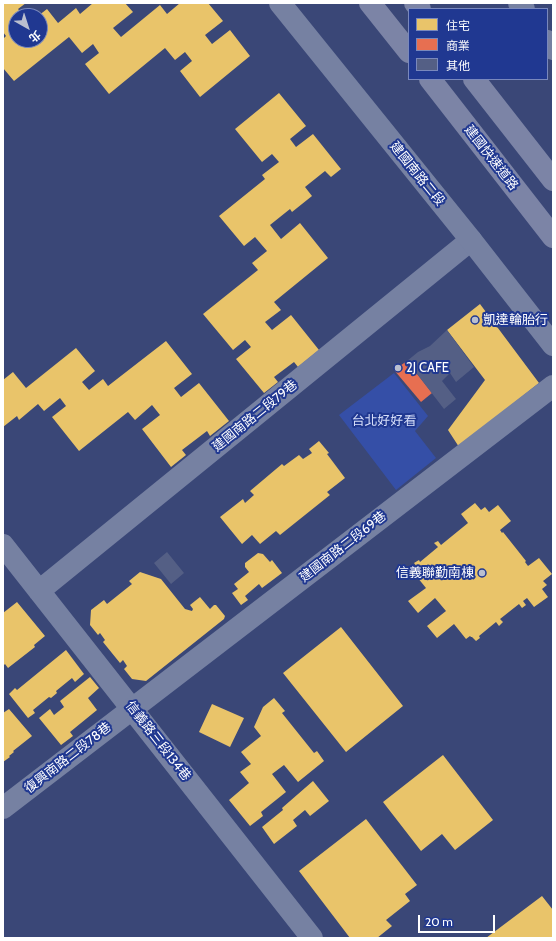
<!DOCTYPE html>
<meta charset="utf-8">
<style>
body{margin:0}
#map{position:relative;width:556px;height:941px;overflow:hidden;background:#3a4777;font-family:Cabin,"Noto Sans TC",sans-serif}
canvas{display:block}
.frame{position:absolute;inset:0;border:4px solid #fff;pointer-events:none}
.legend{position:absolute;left:408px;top:8px;width:140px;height:72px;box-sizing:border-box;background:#203891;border:1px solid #7988bd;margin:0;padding:5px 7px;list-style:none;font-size:12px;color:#fff}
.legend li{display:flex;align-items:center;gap:8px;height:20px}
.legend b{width:20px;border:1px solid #7988bd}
.north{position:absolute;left:8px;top:8px;width:40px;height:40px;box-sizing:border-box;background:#203891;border:1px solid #7988bd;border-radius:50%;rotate:141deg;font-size:11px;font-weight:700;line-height:16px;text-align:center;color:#fff}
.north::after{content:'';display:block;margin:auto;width:14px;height:18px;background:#babfcf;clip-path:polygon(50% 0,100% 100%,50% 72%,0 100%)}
.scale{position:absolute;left:418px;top:915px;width:77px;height:18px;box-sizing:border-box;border:2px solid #fff;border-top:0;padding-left:5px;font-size:12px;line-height:14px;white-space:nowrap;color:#fff;-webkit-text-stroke:3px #203891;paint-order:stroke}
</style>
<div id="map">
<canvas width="556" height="941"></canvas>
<div class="frame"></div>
<ul class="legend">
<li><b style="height:11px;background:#e9c46a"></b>住宅</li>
<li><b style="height:11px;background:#e76f51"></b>商業</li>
<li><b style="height:11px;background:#545f85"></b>其他</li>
</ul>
<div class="north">北</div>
<div class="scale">20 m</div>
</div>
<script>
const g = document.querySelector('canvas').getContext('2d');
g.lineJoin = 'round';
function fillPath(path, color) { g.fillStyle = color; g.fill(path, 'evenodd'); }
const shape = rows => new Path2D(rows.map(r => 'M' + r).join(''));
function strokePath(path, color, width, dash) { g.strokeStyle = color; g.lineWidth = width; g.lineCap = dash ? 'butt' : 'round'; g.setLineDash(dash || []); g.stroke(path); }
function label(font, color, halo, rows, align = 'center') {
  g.font = font + ' Cabin,"Noto Sans TC",sans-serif'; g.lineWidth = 4; g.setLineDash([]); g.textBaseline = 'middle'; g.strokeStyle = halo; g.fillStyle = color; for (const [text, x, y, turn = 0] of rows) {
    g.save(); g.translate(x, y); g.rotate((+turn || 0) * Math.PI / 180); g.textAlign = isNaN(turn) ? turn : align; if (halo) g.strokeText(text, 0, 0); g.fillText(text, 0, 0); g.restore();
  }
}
fillPath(shape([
 [394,373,428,416,415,431,436,458,396,490,339,415]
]), '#354fa7');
fillPath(shape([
 [3,3,26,3,18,9,24,16,16,16,16,40,40,40,40,16,38,16,47,9,58,23,76,8,80,14,93,3,125,3,133,12,113,28,121,37,160,5,167,14,180,3,208,3,223,21,205,35,212,44,230,30,250,56,200,97,180,71,192,61,185,52,175,60,165,48,109,94,85,64,99,53,93,44,82,53,69,37,14,81,3,68,3,39,6,36,3,32],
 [279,93,306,126,290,139,296,147,313,134,341,169,331,177,325,171,305,187,312,196,292,212,290,209,270,225,281,239,300,223,328,258,274,302,281,310,265,322,272,330,291,315,319,350,298,367,294,362,274,377,278,382,264,393,236,359,251,347,245,340,233,350,203,314,258,270,252,263,267,251,255,237,244,246,219,216,265,179,262,175,279,162,272,154,262,162,235,129],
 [480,304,539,383,459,447,448,430,485,380,447,330],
 [166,341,192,374,174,388,181,397,199,383,229,421,210,436,207,431,182,450,186,455,171,467,142,429,160,415,152,405,135,420,128,412,79,451,52,417,66,406,60,398,44,411,38,404,19,420,17,416,3,427,3,380,13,372,26,388,76,348,95,371,82,382,89,390,103,379,108,386],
 [319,441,329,453,327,454,345,478,327,492,330,495,280,535,276,531,260,544,252,535,242,544,220,517,243,499,245,503,254,495,250,491,282,464,284,466,299,455,303,459,312,453,309,449],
 [475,503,481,510,485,507,489,512,498,505,511,521,500,530,502,533,503,532,526,561,525,562,528,566,539,558,552,574,543,581,547,585,542,589,548,597,534,607,527,598,523,601,526,605,522,608,519,604,500,619,503,622,499,626,496,622,479,636,480,638,476,641,472,637,471,637,470,636,466,639,454,624,437,638,427,626,446,611,435,598,418,613,408,601,426,588,413,572,418,568,414,563,419,560,420,562,438,547,434,543,438,541,441,545,468,523,461,514],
 [258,553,263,554,270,562,272,560,282,573,262,588,259,584,245,596,248,600,241,605,232,593,238,589,234,584,249,572,245,567,245,563],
 [140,572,161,579,185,609,192,611,193,609,190,605,200,597,210,609,214,605,216,605,225,616,224,619,146,681,132,679,124,669,127,666,123,660,120,663,103,642,105,640,100,633,98,635,90,625,91,610,104,600,107,604,132,584,129,581],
 [17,602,45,636,34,645,35,647,8,668,5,664,3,666,3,613],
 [341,627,403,706,346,752,283,673],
 [66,650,84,674,75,682,72,678,56,691,57,693,51,698,49,697,33,710,35,713,28,718,9,694,15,688,17,690],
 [90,677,99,688,88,698,97,710,70,732,73,736,61,745,39,718,50,709,54,715,64,707,60,701],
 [274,698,285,711,282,713,314,753,317,751,324,761,298,782,284,765,272,774,286,792,261,812,263,816,250,826,229,800,249,783,240,772,251,764,241,752,261,736,254,727,263,707],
 [212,704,244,718,230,747,199,732],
 [9,709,32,736,13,751,14,752,9,756,10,757,3,762,3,713],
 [443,755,493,820,455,850,442,834,421,851,383,802],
 [313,781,329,801,310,816,305,810,293,820,297,826,274,844,262,827,283,810,282,808],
 [366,819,417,885,405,894,410,901,386,920,392,926,377,938,350,938,299,871],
 [542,896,553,910,553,938,486,938]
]), '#e9c46a');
fillPath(shape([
 [407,361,432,393,421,402,394,370]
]), '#e76f51');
fillPath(shape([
 [447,330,474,367,456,382,450,373,442,381,456,399,444,409,407,361,418,352,430,346],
 [167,552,184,573,171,584,154,563]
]), '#545f85');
strokePath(shape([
 [3,545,312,938],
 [39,591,471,240]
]), '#7681a2', 22);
strokePath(shape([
 [280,3,471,240,553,345],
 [519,3,524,9],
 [547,41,553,49],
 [3,808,553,386]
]), '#7681a2', 22);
strokePath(shape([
 [370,3,409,52],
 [415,3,420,9],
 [430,79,553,237],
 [474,79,553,180]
]), '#7c84a6', 22);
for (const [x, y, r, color] of [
 [475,320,4,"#babfcf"],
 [398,368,4,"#babfcf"],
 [482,573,4,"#babfcf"]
]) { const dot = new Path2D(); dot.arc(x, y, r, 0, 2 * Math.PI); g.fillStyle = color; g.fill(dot); strokePath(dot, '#203891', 1.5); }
label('13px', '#fff', '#203891', [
 ["建國快速道路",491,158,52],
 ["建國南路二段",417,174,51],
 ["建國南路二段79巷",255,416,-39],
 ["建國南路二段69巷",343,547,-38],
 ["信義路三段134巷",158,741,52],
 ["復興南路二段78巷",68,758,-38]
]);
label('13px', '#fff', '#203891', [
 ["凱達輪胎行",483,320],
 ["2J CAFE",406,368],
 ["信義聯勤南棟",474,573,"right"]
], 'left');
label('13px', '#d6def9', '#203891', [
 ["台北好好看",384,421]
]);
</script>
